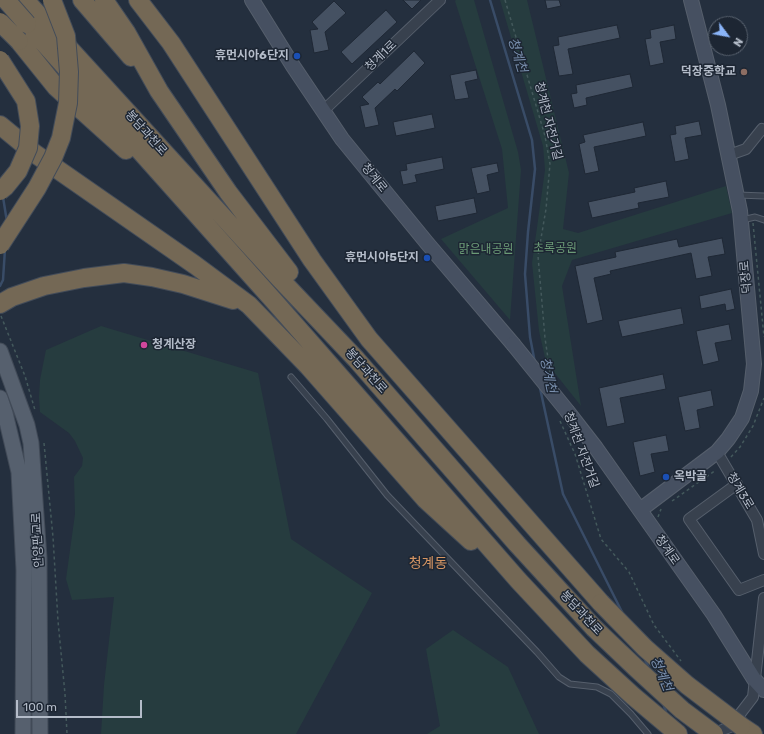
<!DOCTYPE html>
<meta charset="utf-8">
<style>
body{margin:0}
#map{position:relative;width:764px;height:734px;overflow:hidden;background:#242f3e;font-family:Rubik,sans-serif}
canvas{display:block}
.north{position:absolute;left:708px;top:16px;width:40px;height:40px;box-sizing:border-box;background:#1d2633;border:1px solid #59626f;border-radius:50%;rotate:122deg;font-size:11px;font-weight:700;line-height:16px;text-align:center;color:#b4bcc9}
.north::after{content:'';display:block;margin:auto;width:14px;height:18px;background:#8ab4f8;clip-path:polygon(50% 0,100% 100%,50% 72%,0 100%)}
.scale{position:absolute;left:16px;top:700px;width:126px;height:18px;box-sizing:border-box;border:2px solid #b4bcc9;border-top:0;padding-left:5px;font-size:12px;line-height:14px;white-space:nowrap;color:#b4bcc9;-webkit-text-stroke:3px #1d2633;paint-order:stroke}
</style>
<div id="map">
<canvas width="764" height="734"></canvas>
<div class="north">N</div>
<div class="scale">100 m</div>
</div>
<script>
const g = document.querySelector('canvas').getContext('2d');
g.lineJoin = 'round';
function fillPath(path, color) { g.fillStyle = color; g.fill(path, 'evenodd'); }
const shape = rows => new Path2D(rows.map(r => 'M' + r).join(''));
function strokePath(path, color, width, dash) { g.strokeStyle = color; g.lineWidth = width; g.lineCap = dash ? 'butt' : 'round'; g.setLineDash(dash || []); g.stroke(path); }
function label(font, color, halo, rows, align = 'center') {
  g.font = font + ' Rubik,"Noto Sans KR",sans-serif'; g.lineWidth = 3; g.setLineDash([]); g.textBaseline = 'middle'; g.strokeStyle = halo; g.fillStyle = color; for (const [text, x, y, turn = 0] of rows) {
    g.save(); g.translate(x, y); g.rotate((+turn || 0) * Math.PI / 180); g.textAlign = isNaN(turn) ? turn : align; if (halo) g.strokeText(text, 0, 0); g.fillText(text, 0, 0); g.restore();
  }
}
fillPath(shape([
 [456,0,474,0,518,152,521,170,510,320,441,239,508,208,502,149,455,1],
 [500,0,527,0,569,173,563,229,578,233,726,186,732,213,572,260,562,286,581,406,546,362,539,331,532,263,545,170,543,146],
 [101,326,258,373,291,539,372,593,296,734,101,734,104,685,114,597,72,600,66,579,75,514,74,477,82,466,83,458,75,441,69,433,40,412,39,397,40,380,46,350],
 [453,630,508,667,539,734,427,734,440,726,426,649]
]), '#263c3f');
strokePath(shape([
 [490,0,532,140,535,169,528,232,525,274,530,337,535,363],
 [3,197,7,222],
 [0,286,3,280,5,249],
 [540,388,563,494,623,614],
 [644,658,650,670],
 [663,703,667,715]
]), '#394c67', 2.5);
const building = shape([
 [403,0,421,0,412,9,403,0],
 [545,0,559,0,561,6,547,9,545,0],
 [334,1,346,13,325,32,329,50,314,53,310,30,318,29,312,22,334,1],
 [386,10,397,22,352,64,341,52,386,10],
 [617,25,620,38,568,49,573,74,559,76,553,46,559,45,558,37,617,25],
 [674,25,676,39,660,42,664,63,650,66,645,39,651,38,650,30,674,25],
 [414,51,425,63,397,91,395,89,375,108,379,125,365,128,360,106,369,104,362,97,378,82,380,84,414,51],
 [476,70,478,79,465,82,469,98,455,100,450,75,476,70],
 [630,74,633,87,586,98,587,105,574,108,571,94,577,93,576,85,630,74],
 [432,114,435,128,396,136,393,122,432,114],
 [699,121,702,135,685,138,689,159,675,162,670,135,676,134,675,126,699,121],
 [643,122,646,136,594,147,599,171,585,174,579,144,585,142,583,135,643,122],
 [442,157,444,169,415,175,417,182,403,185,400,171,407,170,406,164,442,157],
 [497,163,499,172,487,175,490,191,477,194,471,168,497,163],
 [666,181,669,197,638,203,639,208,592,218,588,202,635,192,634,188,666,181],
 [474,198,477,213,438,221,435,206,474,198],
 [722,238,725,254,708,257,712,276,696,279,691,253,610,271,611,274,594,278,603,320,587,324,575,266,616,257,615,252,677,239,679,247,722,238],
 [731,289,735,309,726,311,725,304,701,309,699,296,731,289],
 [681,308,684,324,622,337,618,321,681,308],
 [729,324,732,340,715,343,719,361,703,365,696,331,729,324],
 [663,374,666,389,620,398,625,423,607,427,599,388,663,374],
 [711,390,714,406,697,410,700,428,685,431,678,397,711,390],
 [666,435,669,451,651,454,655,472,640,476,633,442,666,435]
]);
fillPath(building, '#455162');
strokePath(building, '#1f2835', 1);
const lane = shape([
 [738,195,764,196],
 [742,220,755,217,764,220],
 [291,377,327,419,387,495,537,652,559,677,570,684,597,687,611,694,631,714,648,734]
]);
const street = shape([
 [323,111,440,0],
 [729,155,746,149,762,129,764,130],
 [717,452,757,520,764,554],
 [737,484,689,519,739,590,764,580],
 [712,734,730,727,753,697,764,598]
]);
const secondary = shape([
 [252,0,293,66,342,139,427,243,513,344],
 [568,412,596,448,714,615,754,679,764,690],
 [640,510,717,452,728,439,742,418,751,391,754,364,740,211,718,105,691,0]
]);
const primary = shape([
 [0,351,27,425,31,443,39,558,40,734],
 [0,398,5,413,19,472,24,570,23,734]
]);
const highway = shape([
 [25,0,279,278,356,359,517,544,594,628],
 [82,0,131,57],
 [104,0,126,32,159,91,228,192,289,272],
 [138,0,171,43,312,260,369,339,601,603],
 [27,24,274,301,518,580,587,654,633,696,678,734],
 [19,41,56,87,126,150],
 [0,125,34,153,195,265,249,305,308,366,425,499,471,541],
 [0,304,12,297,44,286,84,278,124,273,152,277,183,284,233,300],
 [741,726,753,734]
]);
strokePath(lane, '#565f6c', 7);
strokePath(street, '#565f6c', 12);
strokePath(secondary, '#565f6c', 16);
strokePath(primary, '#414a57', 17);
strokePath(highway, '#434c59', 20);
strokePath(shape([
 [505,0,545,136,550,164,546,209,538,256,545,338,550,372],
 [753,223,764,337],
 [1,316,25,376,35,410],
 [560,421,575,454,601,539,629,572,654,625,681,661],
 [44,443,53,537,58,621,65,694,67,734],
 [731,457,740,447,753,426,764,398],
 [672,501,716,470],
 [658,517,661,509]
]), '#44595c', 1.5, [3, 3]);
strokePath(lane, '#38414e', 5);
strokePath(street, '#38414e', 10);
strokePath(secondary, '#465061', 14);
strokePath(primary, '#56606e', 15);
strokePath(highway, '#746855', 18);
const secondaryBridge = shape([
 [513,344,568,412]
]);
const highwayBridge = shape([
 [6,0,27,24],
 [0,22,19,41],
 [0,60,26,101,30,126,28,148,18,171,5,187,0,191],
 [0,245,37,188,53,158,61,138,68,103,69,72,66,36,52,0],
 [601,603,645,648,687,685,741,726],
 [594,628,636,668,682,710,714,734]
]);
strokePath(secondaryBridge, '#565f6c', 16, []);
strokePath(highwayBridge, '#434c59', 20, []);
strokePath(secondaryBridge, '#465061', 14);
strokePath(highwayBridge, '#746855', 18);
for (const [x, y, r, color] of [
 [297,56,4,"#1a4fb4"],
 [744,72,4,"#8d6e63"],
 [427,258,4,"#1a4fb4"],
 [144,345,4,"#d1479c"],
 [666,477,4,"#1a4fb4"]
]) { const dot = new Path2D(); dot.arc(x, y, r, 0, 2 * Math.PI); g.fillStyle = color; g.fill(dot); strokePath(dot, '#1d2633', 1.5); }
label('bold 12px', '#b4bcc9', '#1d2633', [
 ["휴먼시아6단지",289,56],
 ["덕장중학교",736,72],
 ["휴먼시아5단지",419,258],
 ["청계산장",152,345,"left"],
 ["옥박골",674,477,"left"]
], 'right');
label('12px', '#b4bcc9', '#1d2633', [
 ["청계1로",381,56,-44],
 ["청계천 자전거길",548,121,76],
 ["봉담과천로",146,133,48],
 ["청계로",374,178,51],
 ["덕장로",746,277,-95],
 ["봉담과천로",366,371,48],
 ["청계천 자전거길",581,450,70],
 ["청계3로",740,491,59],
 ["안양판교로",38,540,-93],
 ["청계로",667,550,55],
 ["봉담과천로",581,613,47]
]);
label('12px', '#6b9a76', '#1d2633', [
 ["초록공원",555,249],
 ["맑은내공원",486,250]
]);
label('italic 13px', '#7c92b1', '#1d2633', [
 ["청계천",517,55,73],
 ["청계천",548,375,78],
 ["청계천",661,674,67]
]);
label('14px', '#d59563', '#1d2633', [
 ["청계동",428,564]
]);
</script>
